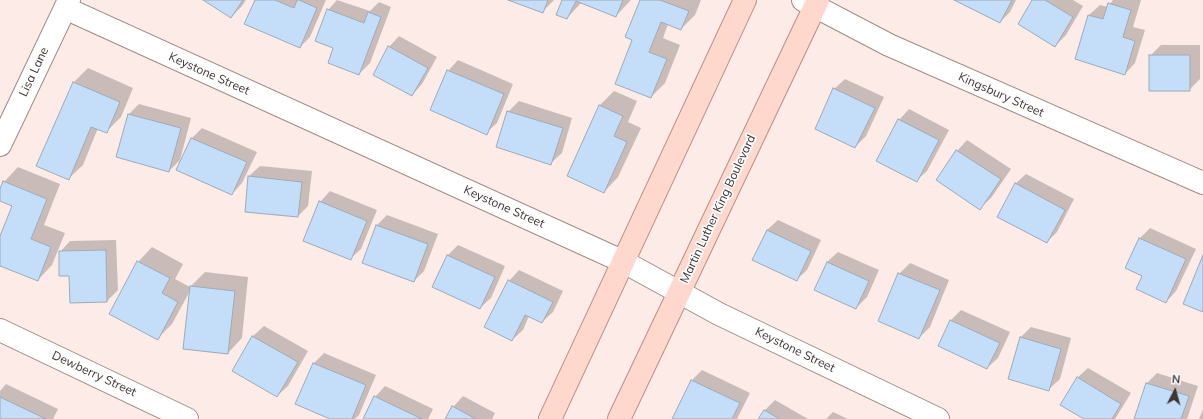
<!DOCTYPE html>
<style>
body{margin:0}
#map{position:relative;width:1203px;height:419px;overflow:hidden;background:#fcebe6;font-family:Mulish,sans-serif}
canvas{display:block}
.north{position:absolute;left:1155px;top:371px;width:40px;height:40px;-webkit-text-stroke:3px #fcfcfc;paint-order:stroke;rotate:6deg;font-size:11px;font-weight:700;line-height:16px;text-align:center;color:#3e3634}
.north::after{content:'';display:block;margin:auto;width:14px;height:18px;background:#3e3634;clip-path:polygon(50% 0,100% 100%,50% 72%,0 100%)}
</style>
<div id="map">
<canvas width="1203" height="419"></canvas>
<div class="north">N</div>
</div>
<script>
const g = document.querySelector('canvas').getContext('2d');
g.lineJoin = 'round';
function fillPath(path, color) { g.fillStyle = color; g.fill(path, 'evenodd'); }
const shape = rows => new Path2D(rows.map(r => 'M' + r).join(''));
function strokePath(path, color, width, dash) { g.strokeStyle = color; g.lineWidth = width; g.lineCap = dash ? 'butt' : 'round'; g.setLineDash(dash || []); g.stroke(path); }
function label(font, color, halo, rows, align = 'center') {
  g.font = font + ' Mulish,sans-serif'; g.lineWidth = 3.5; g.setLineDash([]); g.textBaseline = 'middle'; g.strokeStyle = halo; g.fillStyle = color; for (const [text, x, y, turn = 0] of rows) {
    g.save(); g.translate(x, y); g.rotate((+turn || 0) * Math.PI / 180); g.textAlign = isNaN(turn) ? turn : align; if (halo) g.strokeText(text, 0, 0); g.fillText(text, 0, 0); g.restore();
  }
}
fillPath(shape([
 [205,0,246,0,242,6,231,17],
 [256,0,326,0,310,37,300,47],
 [337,0,370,11,379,2,391,7,370,63,359,74,335,48,328,10],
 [511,0,554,0,543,11],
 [563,0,631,0,616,16,582,2,567,18],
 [641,0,701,0,695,15,681,29,668,24,663,38,680,45,665,83,651,97,634,39],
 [956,0,1016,0,1010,12,1000,22],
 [1033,0,1073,0,1083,6,1066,35,1055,46],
 [1113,0,1141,0,1133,27,1145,30,1135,63,1125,74,1076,59,1089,15,1100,5,1108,7],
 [399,36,437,57,422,84,412,95,389,47],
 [1161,45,1200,45,1200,79,1189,90,1150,56],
 [458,60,513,84,497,123,486,133,448,71],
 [88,68,133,88,121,117,106,132,98,128,83,165,68,179,74,82],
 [845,79,884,97,866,136,855,147,834,89],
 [614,91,637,101,628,122,641,128,618,177,604,192,600,105],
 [519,101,572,118,562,153,551,163,508,112],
 [139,104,191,118,180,160,169,171,129,114],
 [909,109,949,130,927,171,916,181,899,120],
 [202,128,257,152,242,183,232,194,178,169,192,138],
 [967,140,1011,169,991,198,980,208,957,151],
 [260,166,312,171,308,206,298,216,249,176],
 [18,167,60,184,44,225,65,233,52,265,38,280,0,265,0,238,13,205,0,200,0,192,4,182],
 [1026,174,1074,199,1057,232,1047,242,1015,184],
 [330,191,377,210,361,249,350,259,320,202],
 [387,215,438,234,424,271,414,281,376,226],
 [778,220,821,240,807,270,796,280,753,260,767,230],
 [1150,228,1196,249,1176,291,1166,302,1143,276,1139,239],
 [116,240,118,290,107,301,71,302,70,275,60,252,70,241],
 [458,245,505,266,491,298,480,308,433,287,448,255],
 [152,247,183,264,175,279,190,287,205,272,248,277,242,338,228,353,190,291,172,324,157,339,138,262],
 [838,252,879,270,867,297,856,308,827,262],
 [910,263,949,280,930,327,919,338,899,274],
 [519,270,563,291,553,312,542,322,529,316,523,330,512,340,509,281],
 [961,310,1010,332,998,358,987,368,939,345,951,320],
 [264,326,308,351,288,386,277,396,233,371,253,336],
 [1031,327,1071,338,1060,379,1049,389,1009,378,1021,337],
 [324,353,376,375,359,415,355,419,333,419,297,403,314,363],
 [1088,368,1131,393,1115,419,1086,419,1077,378],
 [702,370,750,393,737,419,673,419,692,380],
 [1157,373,1198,386,1187,419,1135,419,1147,383],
 [6,384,58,409,53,419,0,419,0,391],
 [385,386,433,409,428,419,364,419,375,397],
 [463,396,495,413,492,419,446,419,453,407],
 [775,400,808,419,759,419,765,410],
 [1203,409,1203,419,1199,419],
 [833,412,848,419,826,419]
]), '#0003');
const building = shape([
 [203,0,243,0,231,18,203,0],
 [255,0,275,0,294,8,297,0,299,0,317,8,300,48,244,24,255,0],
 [508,0,548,0,543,13,508,0],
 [562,0,623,0,616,17,576,1,567,19,556,15,562,0],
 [640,0,660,0,689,11,681,30,661,22,649,52,667,59,651,98,615,84,632,40,625,37,640,0],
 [954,0,1012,0,1000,23,954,0],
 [1032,0,1045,0,1073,17,1055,47,1018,24,1032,0],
 [1108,3,1131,10,1123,37,1135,41,1125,75,1075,59,1088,15,1103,19,1108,3],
 [327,9,364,23,368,12,381,17,359,75,328,63,333,48,315,41,327,9],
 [388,46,428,68,412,96,373,75,388,46],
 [1149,55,1190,55,1190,91,1149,91,1149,55],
 [447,70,504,94,487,135,430,110,447,70],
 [73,82,120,102,107,133,91,127,69,180,36,166,73,82],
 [833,88,875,108,855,148,815,129,833,88],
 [599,105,623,116,614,136,627,142,604,193,567,176,599,105],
 [507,111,563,128,551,165,496,147,507,111],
 [128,114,181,128,169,172,116,157,128,114],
 [898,119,939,140,917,182,876,161,898,119],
 [191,138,247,162,232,195,176,170,191,138],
 [956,150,1001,179,980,210,936,180,956,150],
 [248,176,302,182,298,217,245,212,248,176],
 [3,181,47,199,31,239,51,247,38,281,0,266,0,236,12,206,0,201,0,189,3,181],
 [1015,183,1065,210,1047,243,997,217,1015,183],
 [319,201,367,221,351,260,303,241,319,201],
 [376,225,428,244,414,282,362,263,376,225],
 [767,230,811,251,797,281,752,260,767,230],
 [1139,238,1186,259,1166,303,1136,289,1142,276,1125,268,1139,238],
 [106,250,107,302,70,303,69,276,59,276,59,251,106,250],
 [447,255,495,277,480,309,432,287,447,255],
 [1203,255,1203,312,1183,304,1203,255],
 [137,261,170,278,162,293,178,302,158,340,109,314,137,261],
 [827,262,869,281,856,309,814,290,827,262],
 [898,273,940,290,919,339,878,321,898,273],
 [508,280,553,302,542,323,525,315,512,341,484,327,508,280],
 [190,286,235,291,228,354,183,349,190,286],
 [950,320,1000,343,987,369,938,346,950,320],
 [252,336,298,362,277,397,232,371,252,336],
 [1020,337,1061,349,1049,391,1008,379,1020,337],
 [313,363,366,385,352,419,330,419,295,404,313,363],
 [1077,377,1121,404,1112,419,1084,419,1060,405,1077,377],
 [691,380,740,403,732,419,672,419,691,380],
 [1146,383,1189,396,1181,419,1134,419,1146,383],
 [374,396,422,419,363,419,374,396],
 [0,397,46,419,0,419,0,397],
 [452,406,476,419,445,419,452,406],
 [764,410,780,419,758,419,764,410]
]);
fillPath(building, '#c4ddf8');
strokePath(building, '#9daab8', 1);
const minor = shape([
 [803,0,889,45,1203,183],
 [65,8,624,262,719,314,938,419],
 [0,145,69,0],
 [0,330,187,419]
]);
const major = shape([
 [550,419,745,0],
 [619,419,818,0]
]);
strokePath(minor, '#a08c87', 24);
strokePath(major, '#bb8e82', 24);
strokePath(minor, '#fff', 22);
strokePath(major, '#fed8cd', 22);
label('12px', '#3e3634', '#fcfcfc', [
 ["Lisa Lane",34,72,-65],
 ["Keystone Street",209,74,24],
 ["Kingsbury Street",1001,95,24],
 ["Keystone Street",504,207,24],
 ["Martin Luther King Boulevard",718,209,-65],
 ["Keystone Street",795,350,26],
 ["Dewberry Street",94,374,25]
]);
</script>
